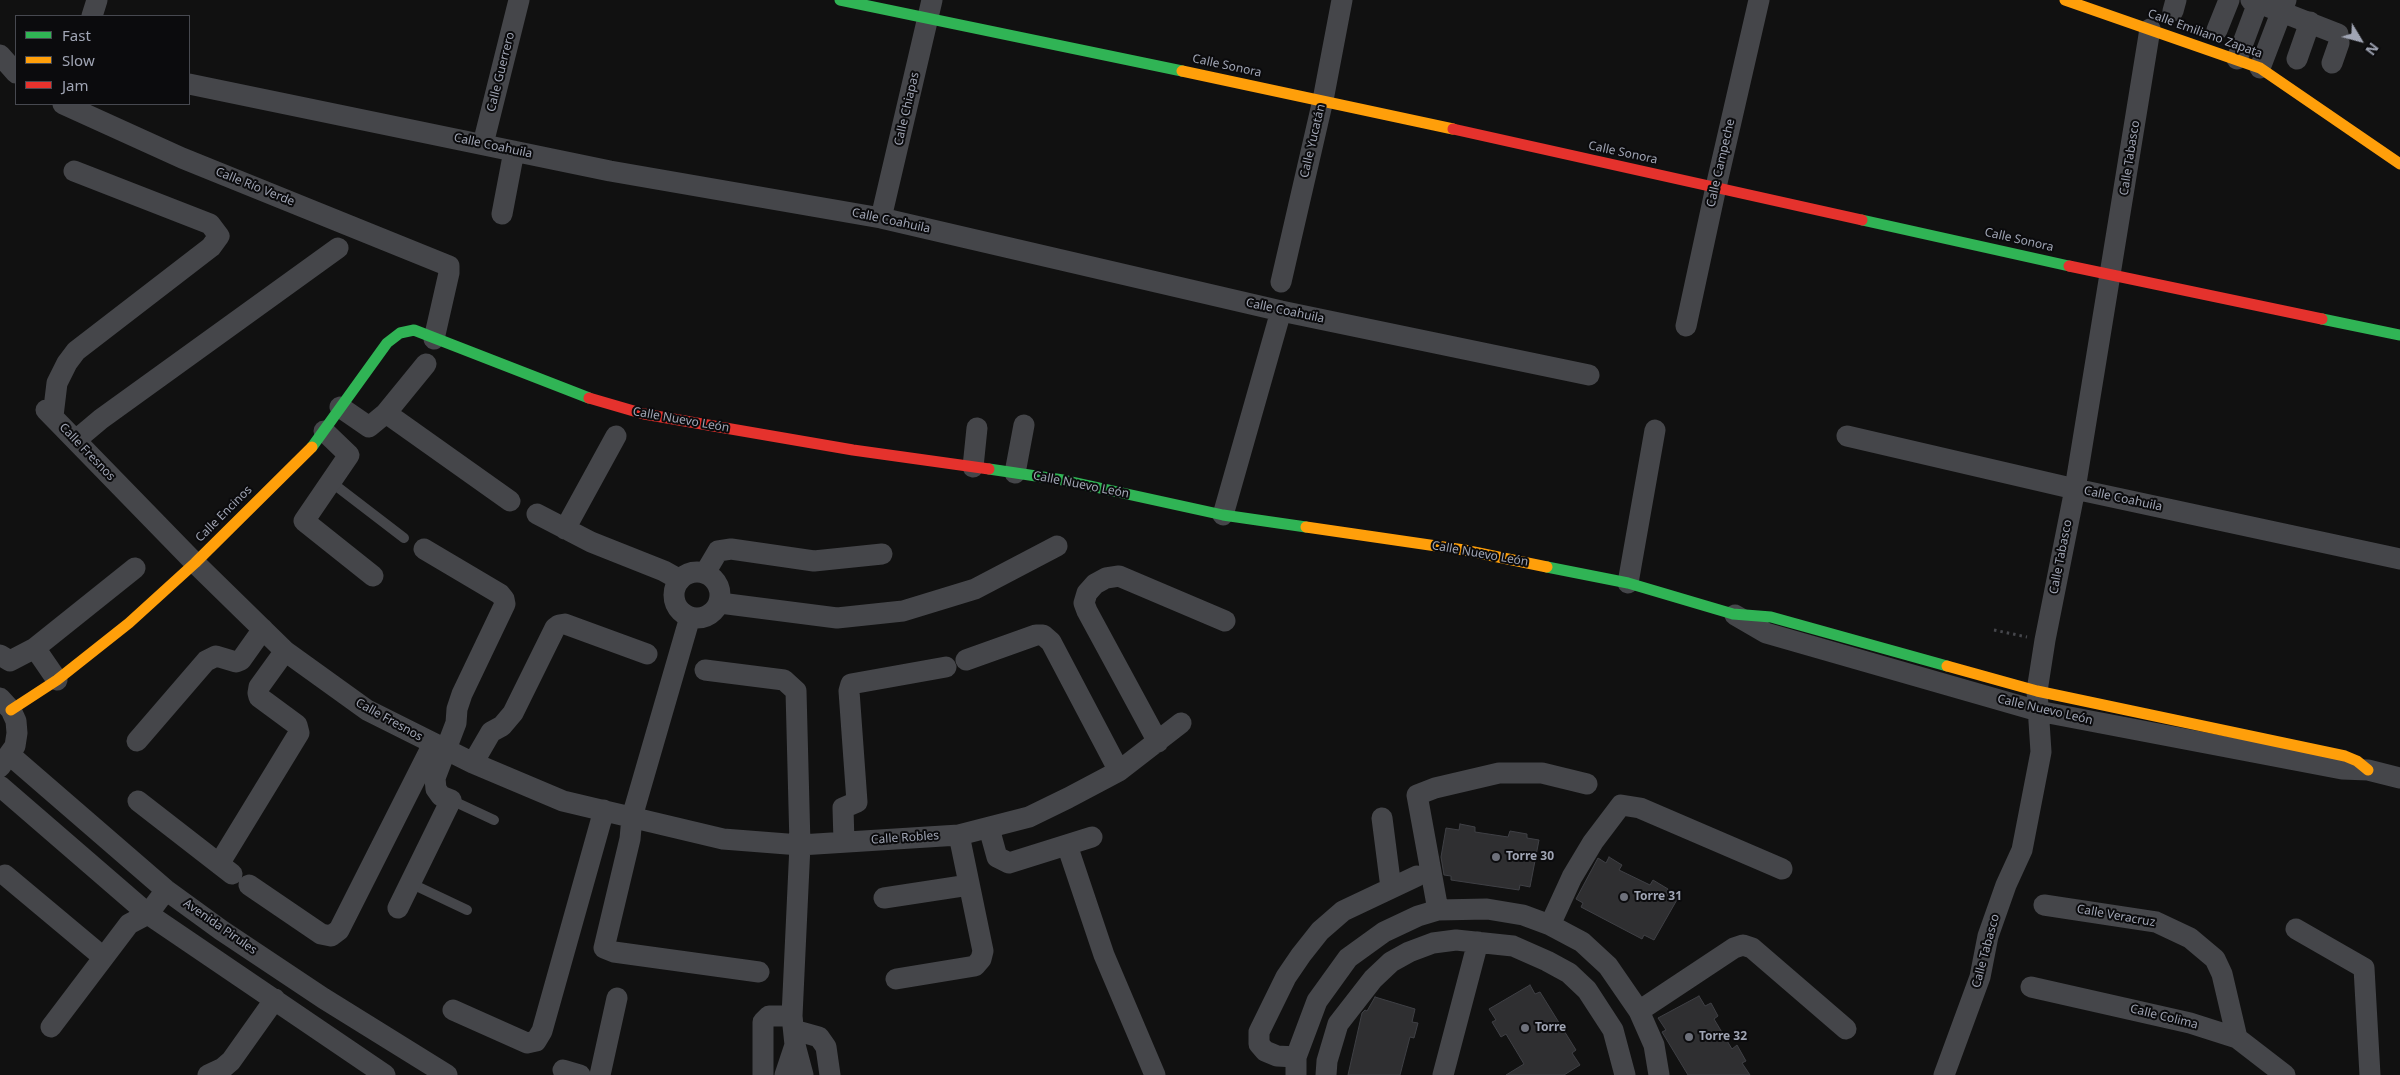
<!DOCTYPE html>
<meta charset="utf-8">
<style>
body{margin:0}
#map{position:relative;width:2400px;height:1075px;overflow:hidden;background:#111;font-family:"Noto Sans",sans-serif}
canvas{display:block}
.legend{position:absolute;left:15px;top:15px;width:175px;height:90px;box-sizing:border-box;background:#0b0b0d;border:1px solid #474950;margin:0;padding:6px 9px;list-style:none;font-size:15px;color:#a0a5b4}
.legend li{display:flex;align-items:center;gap:10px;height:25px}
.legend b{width:25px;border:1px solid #474950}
.north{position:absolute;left:2335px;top:15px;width:50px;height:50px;-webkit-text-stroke:4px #0b0b0d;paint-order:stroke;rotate:127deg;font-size:14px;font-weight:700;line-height:20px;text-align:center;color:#a0a5b4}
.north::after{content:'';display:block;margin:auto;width:18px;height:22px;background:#a0a5b4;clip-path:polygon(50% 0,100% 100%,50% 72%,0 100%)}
</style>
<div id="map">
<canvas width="2400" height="1075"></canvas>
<ul class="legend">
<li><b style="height:6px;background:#30b455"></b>Fast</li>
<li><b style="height:6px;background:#ff9f0a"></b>Slow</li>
<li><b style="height:6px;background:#e5322d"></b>Jam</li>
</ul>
<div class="north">N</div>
</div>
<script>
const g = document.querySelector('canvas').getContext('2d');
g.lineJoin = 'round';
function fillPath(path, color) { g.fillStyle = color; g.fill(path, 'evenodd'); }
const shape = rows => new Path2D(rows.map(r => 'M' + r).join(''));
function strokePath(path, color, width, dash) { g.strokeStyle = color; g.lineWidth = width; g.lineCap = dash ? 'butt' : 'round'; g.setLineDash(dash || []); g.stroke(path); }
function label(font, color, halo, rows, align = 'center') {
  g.font = font + ' "Noto Sans",sans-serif'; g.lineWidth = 4; g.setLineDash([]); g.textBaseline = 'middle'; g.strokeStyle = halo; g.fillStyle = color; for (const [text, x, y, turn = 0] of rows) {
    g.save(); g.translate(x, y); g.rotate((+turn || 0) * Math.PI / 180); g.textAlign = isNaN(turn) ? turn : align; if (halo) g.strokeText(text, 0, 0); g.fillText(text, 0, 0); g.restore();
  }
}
const building = shape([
 [1460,824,1475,827,1475,832,1508,837,1510,831,1527,834,1527,838,1539,840,1530,887,1520,885,1519,890,1451,880,1451,876,1444,875,1441,857,1446,828,1459,830,1460,824],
 [1609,857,1622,865,1619,870,1650,885,1653,880,1668,889,1666,892,1678,898,1654,940,1644,935,1642,939,1581,907,1583,903,1576,899,1598,858,1606,863,1609,857],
 [1530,985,1535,994,1540,992,1576,1050,1572,1053,1580,1065,1564,1075,1506,1075,1524,1064,1506,1034,1501,1037,1492,1022,1496,1020,1489,1009,1530,985],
 [1699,996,1705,1006,1711,1003,1718,1016,1714,1019,1732,1049,1737,1045,1746,1061,1742,1063,1750,1075,1688,1075,1662,1032,1666,1030,1658,1018,1699,996],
 [1375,997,1415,1009,1412,1022,1418,1023,1414,1038,1410,1037,1400,1075,1348,1075,1362,1013,1365,1010,1367,1011,1375,997]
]);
fillPath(building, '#2f2f31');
strokePath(building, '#3f4045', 1);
strokePath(shape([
 [1994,630,2027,637]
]), '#46474c', 3, [2.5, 4]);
strokePath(shape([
 [331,482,404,538],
 [451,800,494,820],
 [410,883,467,910]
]), '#45464a', 10);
strokePath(shape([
 [2251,0,2338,34,2339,43,2332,63],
 [2173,11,2176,0],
 [92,16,97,0],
 [2217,30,2229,0],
 [0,55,16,73],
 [2237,59,2259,0],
 [2297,59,2310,22],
 [2260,68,2286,0],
 [189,84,610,171,881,218,1281,311,1589,375],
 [63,104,182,158,449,266,449,273,434,339],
 [483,144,519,0],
 [502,214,514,151],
 [881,218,932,0],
 [1281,282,1323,100,1342,0],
 [1686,326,1716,187,1759,0],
 [340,407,369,427,386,413,426,364],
 [46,410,195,563,285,651,367,710,473,763,563,801,723,839,800,845,959,835,1029,817,1068,798,1119,771,1181,723],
 [386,413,510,501],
 [53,416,57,383,67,363,76,351,211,247,219,236,210,224,74,171],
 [324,431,349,455,304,521,373,576],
 [1847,436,2075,489,2400,559],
 [76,440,101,419,338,248],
 [973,467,977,428],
 [1015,473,1024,425],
 [537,514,591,542,664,571,680,580],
 [1223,515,1281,311],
 [565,529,616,436],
 '674 595a23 23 0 1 1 46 0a23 23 0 1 1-46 0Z',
 [705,573,718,551,731,549,814,561,882,554],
 [1628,583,1655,430],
 [720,603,837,618,903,611,975,589,1057,546],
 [1735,615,1766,633,2038,711,2342,769,2368,770,2400,778],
 [690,617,632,817,630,839,604,948,614,952,759,972],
 [35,648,57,680],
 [0,655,10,661,35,648,135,568],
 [966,660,1036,635,1043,635,1051,642,1119,771],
 [705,670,784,680,796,691,800,845,792,1016,795,1045,803,1075],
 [0,698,11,710,16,721,17,733,15,746,0,767],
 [137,741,206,661,216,656,236,662,241,660,263,629],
 [1158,742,1087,611,1084,603,1087,593,1095,584,1106,578,1119,576,1225,621],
 [10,755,166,890,221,930,323,998,447,1075],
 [473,763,491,732,502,726,513,713,555,628,559,625,565,624,647,654],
 [0,786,148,914,385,1075],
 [138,801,232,874],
 [1382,818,1391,888],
 [989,828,997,857,1009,863,1092,837],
 [844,842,843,808,857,802,849,691,851,684,946,667],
 [1067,845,1104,955,1155,1075],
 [219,864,299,733,297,725,259,697,258,693,259,687,285,651],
 [5,875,103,957],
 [249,885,321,934,331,936,339,930,433,744],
 [884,898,969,885],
 [2044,905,2156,922,2190,938,2215,959,2222,974,2237,1038],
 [398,908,451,800,441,796,436,789,435,778,456,723,457,709,462,694,505,604,504,599,500,594,424,549],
 [1438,910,1417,795,1435,788,1499,773,1542,773,1587,784],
 [1550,925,1572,877,1593,842,1621,805,1640,808,1782,869],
 [2296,929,2364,968,2370,1075],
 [896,979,975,966,981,959,983,951,959,835],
 [2031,987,2190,1023,2237,1038,2285,1075],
 [453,1010,527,1043,536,1041,542,1031,604,810],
 [1639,1011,1734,948,1743,945,1752,948,1846,1029],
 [51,1027,129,924,148,914,166,890],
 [794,1030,819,1037,826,1047,830,1075],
 [1296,1057,1277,1056,1265,1051,1259,1044,1259,1032,1286,977,1301,955,1320,931,1343,911,1417,876],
 [563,1070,580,1075],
 [208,1075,223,1068,231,1061,275,999],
 [600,1075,617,998],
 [763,1075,763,1022,769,1016,792,1016],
 [785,1075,795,1045],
 [1296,1075,1296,1057,1317,1001,1348,958,1384,932,1418,916,1438,910,1487,909,1523,915,1550,925,1582,942,1608,966,1639,1011,1654,1045,1659,1075],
 [1326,1075,1327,1061,1338,1024,1373,979,1391,962,1409,952,1433,943,1456,940,1513,946,1547,961,1569,973,1587,990,1613,1030,1625,1075],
 [1443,1075,1478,942],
 [1944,1075,1980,977,1988,936,2006,885,2022,850,2041,752,2037,691,2045,640,2075,489,2150,29]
]), '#45464a', 21);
strokePath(shape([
 [840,0,1182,71],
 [1862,220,2069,266],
 [2322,319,2400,335],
 [312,447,387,343,400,333,414,330,589,398],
 [989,469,1063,480,1223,515,1306,527],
 [1547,567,1628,583,1733,614,1771,617,1947,666]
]), '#30b455', 11);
strokePath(shape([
 [2065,0,2260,68,2400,164],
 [1182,71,1453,129],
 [1306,527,1464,550,1547,567],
 [1947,666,2037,691,2345,756,2357,761,2368,770],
 [11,710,57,680,129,623,195,563,312,447]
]), '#ff9f0a', 11);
strokePath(shape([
 [1453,129,1862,220],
 [2069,266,2322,319],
 [589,398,644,414,853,450,989,469]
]), '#e5322d', 11);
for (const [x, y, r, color] of [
 [1496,857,5,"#6e717b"],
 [1624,897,5,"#6e717b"],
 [1525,1028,5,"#6e717b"],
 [1689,1037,5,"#6e717b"]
]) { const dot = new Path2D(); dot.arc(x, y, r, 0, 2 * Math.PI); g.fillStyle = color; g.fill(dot); strokePath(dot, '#0b0b0d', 2); }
label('12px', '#a0a5b4', '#0b0b0d', [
 ["Calle Emiliano Zapata",2205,34,20],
 ["Calle Sonora",1227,66,12],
 ["Calle Guerrero",501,72,-76],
 ["Calle Chiapas",907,109,-77],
 ["Calle Yucatán",1313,141,-77],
 ["Calle Coahuila",493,146,12],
 ["Calle Sonora",1623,153,12],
 ["Calle Tabasco",2130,158,-81],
 ["Calle Campeche",1721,163,-77],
 ["Calle Río Verde",255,187,22],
 ["Calle Coahuila",891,221,12],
 ["Calle Sonora",2019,240,13],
 ["Calle Coahuila",1285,311,12],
 ["Calle Nuevo León",681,420,10],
 ["Calle Fresnos",87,452,46],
 ["Calle Nuevo León",1081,485,11],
 ["Calle Coahuila",2123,499,12],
 ["Calle Encinos",224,514,-45],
 ["Calle Nuevo León",1480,554,10],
 ["Calle Tabasco",2061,557,-79],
 ["Calle Nuevo León",2045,710,13],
 ["Calle Fresnos",389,720,29],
 ["Calle Robles",905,838,-4],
 ["Calle Veracruz",2116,916,10],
 ["Avenida Pirules",220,927,35],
 ["Calle Tabasco",1986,951,-75],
 ["Calle Colima",2164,1017,14]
]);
label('bold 12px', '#a0a5b4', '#0b0b0d', [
 ["Torre 30",1506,857],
 ["Torre 31",1634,897],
 ["Torre",1535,1028],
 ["Torre 32",1699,1037]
], 'left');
</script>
